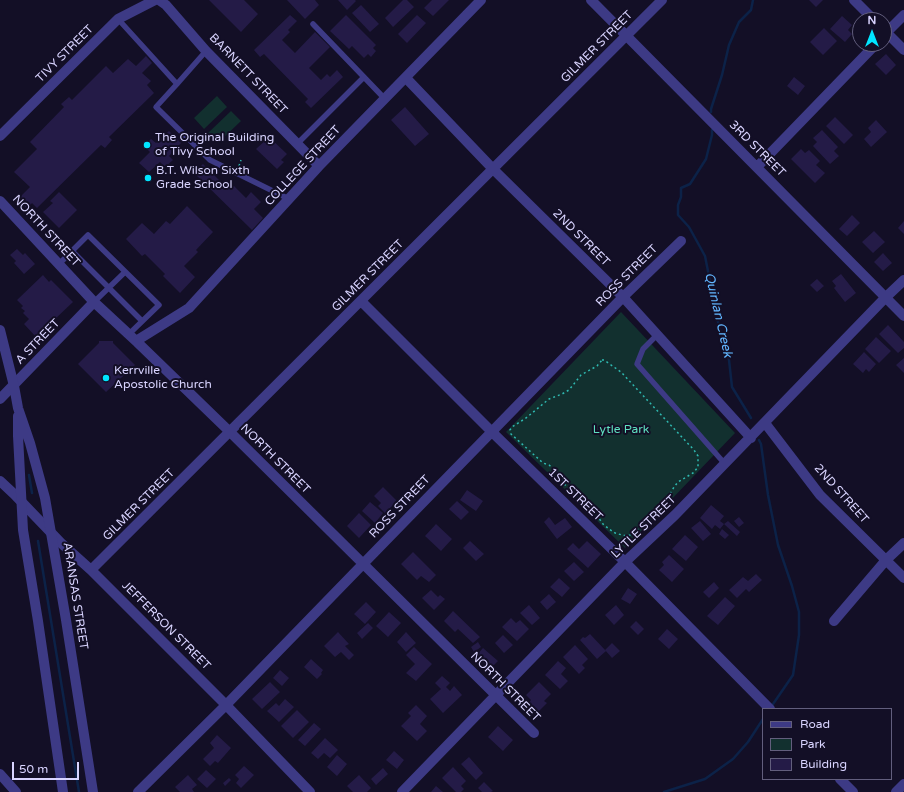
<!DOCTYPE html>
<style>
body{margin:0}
#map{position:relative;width:904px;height:792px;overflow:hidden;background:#130f26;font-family:"Varela Round",sans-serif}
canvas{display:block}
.legend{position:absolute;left:762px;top:708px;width:130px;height:72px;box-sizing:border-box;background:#130f26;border:1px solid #625e7d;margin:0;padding:5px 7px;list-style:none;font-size:12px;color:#d9d4ff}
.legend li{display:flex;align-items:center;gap:8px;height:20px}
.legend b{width:20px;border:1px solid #625e7d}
.north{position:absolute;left:852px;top:12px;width:40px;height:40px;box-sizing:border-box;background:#130f26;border:1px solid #625e7d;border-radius:50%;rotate:0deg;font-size:11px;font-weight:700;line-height:16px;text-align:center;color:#d9d4ff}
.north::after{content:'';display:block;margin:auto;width:14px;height:18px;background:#00e5ff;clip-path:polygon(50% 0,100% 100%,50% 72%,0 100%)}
.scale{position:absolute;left:12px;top:762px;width:67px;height:18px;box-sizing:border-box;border:2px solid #d9d4ff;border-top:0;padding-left:5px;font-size:12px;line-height:14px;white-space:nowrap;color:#d9d4ff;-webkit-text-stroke:3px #130f26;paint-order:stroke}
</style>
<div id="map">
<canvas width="904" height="792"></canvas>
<ul class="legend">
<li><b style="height:5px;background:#3d3a85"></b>Road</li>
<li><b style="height:11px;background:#12302f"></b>Park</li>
<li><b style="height:11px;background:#241b47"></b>Building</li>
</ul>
<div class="north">N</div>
<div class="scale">50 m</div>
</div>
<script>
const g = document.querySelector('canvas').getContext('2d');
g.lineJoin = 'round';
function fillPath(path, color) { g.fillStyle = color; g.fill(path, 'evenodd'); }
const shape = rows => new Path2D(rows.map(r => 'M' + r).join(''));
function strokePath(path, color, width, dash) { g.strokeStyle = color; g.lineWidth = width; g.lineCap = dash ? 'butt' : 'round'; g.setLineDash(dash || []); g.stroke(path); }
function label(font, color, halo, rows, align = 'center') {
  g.font = font + ' "Varela Round",sans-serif'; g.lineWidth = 4; g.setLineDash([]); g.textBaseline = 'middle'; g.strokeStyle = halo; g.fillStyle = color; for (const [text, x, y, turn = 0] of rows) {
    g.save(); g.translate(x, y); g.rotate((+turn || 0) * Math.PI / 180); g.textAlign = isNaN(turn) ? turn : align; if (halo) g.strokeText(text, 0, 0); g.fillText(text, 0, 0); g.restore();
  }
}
fillPath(shape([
 [217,96,227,107,204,129,194,118],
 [231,111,241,121,218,143,208,133],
 [621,312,735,433,625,548,506,432]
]), '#12302f');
strokePath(shape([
 [711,112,711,109,722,75,729,45,739,22,751,10,753,0],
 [712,130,712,135,706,159,690,184,681,188,681,197,678,205,678,215,689,227,705,256,719,327,728,351,732,387,751,418],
 [759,440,761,444,768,495,778,545,792,586,799,612,799,635,793,675,771,707],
 [29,475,32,493],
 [38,541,79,792],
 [664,792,705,779,733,759,748,742,763,719]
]), '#0c2248', 2.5);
fillPath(shape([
 [209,0,244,0,258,14,241,32],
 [287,0,315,0,319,5,305,19],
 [338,0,355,0,356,1,347,10],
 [403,0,407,0,414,7,393,27,385,18],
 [432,0,449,0,433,16,424,8],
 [809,0,823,0,816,7],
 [361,5,379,24,370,32,352,13],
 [290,15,297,21,288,30,290,32,282,40,295,53,315,32,330,47,309,68,321,80,327,74,330,77,337,70,343,77,311,108,305,102,308,99,264,54,260,57,254,50],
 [346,15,376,45,373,48,376,51,371,57,368,54,364,58,352,46,349,49,330,31],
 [417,15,426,23,407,43,398,34],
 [842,16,852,25,848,30,852,34,845,42,830,29],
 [824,28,837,41,823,55,810,42],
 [886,54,896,65,886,75,875,64],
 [146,56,152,63,142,73,151,81,147,85,154,93,109,137,112,140,105,148,101,145,37,208,32,203,27,209,18,199,30,187,14,172,37,149,30,142,64,107,61,104,69,97,72,100,106,66,113,73,128,59,136,66],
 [794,77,805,86,798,95,787,86],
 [405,107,429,134,415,146,391,120],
 [835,117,853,135,844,144,826,126],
 [876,120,887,132,871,147,864,139,871,132,868,128],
 [822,130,838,147,834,151,839,156,830,164,813,146,817,142,813,138],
 [169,131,181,143,169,156,173,160,165,167,160,162,149,172,139,163,150,152,144,146,151,139,156,143],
 [269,137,287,154,281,160,284,162,277,169,256,149],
 [801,149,805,153,809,150,820,161,816,165,825,173,815,183,791,159],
 [203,164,224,185,226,182,232,187,234,186,246,198,251,192,261,202,254,209,263,218,252,230,194,173],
 [59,192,77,210,59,228,43,212,53,203,50,201],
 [187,206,213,232,196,250,198,252,184,266,195,277,180,293,163,276,165,274,145,254,142,256,126,239,142,223,154,234,166,221,170,224],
 [852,215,860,223,847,236,839,229],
 [904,221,904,234,898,228],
 [874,231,885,242,873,253,862,242],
 [17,249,23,255,25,253,35,264,24,274,14,263,16,261,10,255],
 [883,253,892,263,883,271,874,262],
 [841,274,856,293,845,302,834,288,836,286,832,281],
 [43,275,49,282,51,280,73,302,36,337,24,324,29,319,23,313,25,311,21,308,23,306,17,300],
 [817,279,824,286,817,292,810,285],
 [888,325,904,342,904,348,898,353,879,334],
 [876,337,891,351,879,363,865,349],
 [99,341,113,341,113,343,135,365,106,392,78,364,99,343],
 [864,352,876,364,869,372,866,369,863,373,853,364],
 [904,358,904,373,896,365],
 [383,487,397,501,385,513,378,506,381,503,374,496],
 [467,490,483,501,476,511,460,500],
 [457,501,469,512,461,520,449,509],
 [370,502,383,513,375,523,362,511],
 [711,505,724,516,720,521,724,524,720,529,715,525,712,529,700,518],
 [359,513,371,525,359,538,347,526],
 [549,517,555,525,565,518,572,527,557,539,544,522],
 [739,517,744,523,739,527,734,521],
 [700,521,711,534,703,541,691,528],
 [728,521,740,532,737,536,724,524],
 [436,524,452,539,441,551,425,536],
 [722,529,729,535,725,539,719,534],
 [685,535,698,547,686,561,672,549],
 [470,541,484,554,476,561,463,548],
 [587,541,601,554,588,568,567,549,573,543,579,549],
 [413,552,436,575,429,582,421,576,417,580,401,564],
 [669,555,684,569,672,582,659,570,664,565,662,562],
 [574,562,584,572,574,581,564,571],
 [756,574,762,580,749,592,746,589,737,598,729,590,743,577,748,581],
 [559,578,570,588,562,597,550,587],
 [714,582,719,588,709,598,703,592],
 [628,588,637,594,630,604,621,599],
 [431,590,438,597,440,595,445,599,434,610,422,598],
 [549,594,556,602,547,610,540,602],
 [725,597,735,606,718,625,707,616],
 [366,602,376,612,365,624,354,614],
 [529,605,540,618,532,625,520,613],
 [616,605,624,615,614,625,605,615],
 [453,611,480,637,473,643,458,629,455,632,444,621],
 [389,612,401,623,388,637,376,626],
 [511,618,516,623,520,620,529,629,517,641,502,627],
 [636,621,644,629,638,635,630,627],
 [368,623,373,628,362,639,357,633],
 [667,629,678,639,669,649,658,639],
 [338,632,349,644,345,646,354,655,349,660,341,652,335,657,324,646],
 [406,632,416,643,406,652,397,642],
 [590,634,606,651,597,659,580,640,583,637,585,638],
 [503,635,513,645,504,653,495,643],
 [478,642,481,647,474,652,471,647],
 [612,643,620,651,612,658,605,650],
 [575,645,588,659,582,665,585,668,579,674,563,657],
 [414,647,432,664,416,681,406,673,415,664,406,655],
 [483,648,498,661,490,669,476,656],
 [311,659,323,670,321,673,322,674,317,679,304,667],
 [558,661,566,668,561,674,568,681,560,689,545,675],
 [280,670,289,678,282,686,273,678],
 [442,676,450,683,446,687,450,691,454,686,462,695,443,713,430,699,441,689,435,683],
 [270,682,280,692,262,709,252,699],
 [539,682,551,694,544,701,547,703,538,712,529,703,531,700,526,695],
 [285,699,294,707,279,722,267,711,276,703,279,706],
 [416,705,427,716,420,724,427,731,417,741,401,726,411,716,408,713],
 [297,710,309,722,293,738,281,726],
 [314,723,321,729,305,746,298,740],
 [498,726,513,740,503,751,488,737],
 [217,735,231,748,218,763,215,761,210,766,203,759,214,748,210,743],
 [325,738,338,750,330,758,324,753,318,759,311,753],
 [394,751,404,760,397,769,386,760],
 [337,755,347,764,337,776,327,767],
 [469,757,483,773,476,780,461,764],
 [244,766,254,775,241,788,236,783,239,779,235,775],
 [453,767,466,781,461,786,464,789,461,792,456,792,442,778],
 [383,768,388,774,376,785,371,779],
 [206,770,216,779,207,788,197,779],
 [188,775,197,785,192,789,194,792,180,792,175,787],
 [359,775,371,788,367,792,353,792,347,786],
 [229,778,231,780,225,786,223,783],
 [484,782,493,791,491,792,482,792,478,788],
 [436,786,443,792,431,792]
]), '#241b47');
strokePath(shape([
 [239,166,241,160],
 [602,360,604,360,621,372,694,450,698,456,698,467,693,473,678,482,674,487,668,498,660,507,633,534,627,536,622,535,615,533,609,529,603,524,596,514,588,506,576,497,567,488,557,472,553,468,549,465,543,463,511,434,510,430,512,427,526,418,549,399,562,394,569,390,581,375,597,366,602,360]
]), '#2fb8b0', 1.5, [2, 3]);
strokePath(shape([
 [118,19,177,84],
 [313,24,385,99],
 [206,51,177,84,156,107,210,160,289,199],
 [297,144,364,77],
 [72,251,142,321],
 [59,264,88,235,159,305,129,334],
 [94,302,125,272],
 [657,335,643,349,637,364,725,464]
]), '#3d3a85', 5.5);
strokePath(shape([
 [159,0,166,5,206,51,319,166],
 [591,0,904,316],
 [854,0,874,20],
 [884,30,904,50],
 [884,35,904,15],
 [406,78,493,169,623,297,751,438],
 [757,167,876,44],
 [0,201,94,302,136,341,230,432,534,733],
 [361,301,492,432,625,562,770,709],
 [136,341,189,308,319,166,481,0],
 [0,399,94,302],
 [765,423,820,495,904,578],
 [0,481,14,494,61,543,91,570,226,705,310,792],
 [91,570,662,0],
 [834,621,886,560,904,543],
 [0,774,16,792],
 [840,779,853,792],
 [138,792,226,705,363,564,623,297,681,241],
 [402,792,625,562,675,515,885,298,904,280],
 [896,792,904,784]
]), '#3d3a85', 10);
strokePath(shape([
 [0,136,118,19,155,0],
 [0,330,14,386,18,408,30,443,45,498,66,620,93,792],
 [18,416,18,436,23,530,38,621,63,792]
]), '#3d3a85', 10);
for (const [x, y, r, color] of [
 [147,145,4,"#00e5ff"],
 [148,178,4,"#00e5ff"],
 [106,378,4,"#00e5ff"]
]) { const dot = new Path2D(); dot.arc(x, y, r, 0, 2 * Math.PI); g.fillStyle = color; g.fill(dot); strokePath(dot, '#130f26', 1.5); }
label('12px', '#d9d4ff', '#130f26', [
 ["GILMER STREET",597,47,-45],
 ["TIVY STREET",65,54,-45],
 ["BARNETT STREET",248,74,46],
 ["3RD STREET",757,149,45],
 ["COLLEGE STREET",303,166,-47],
 ["NORTH STREET",46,231,47],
 ["2ND STREET",581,238,45],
 ["GILMER STREET",368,276,-45],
 ["ROSS STREET",627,276,-45],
 ["A STREET",38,342,-46],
 ["NORTH STREET",275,459,45],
 ["2ND STREET",841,494,48],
 ["1ST STREET",575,495,44],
 ["GILMER STREET",139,505,-45],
 ["ROSS STREET",400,507,-46],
 ["LYTLE STREET",644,527,-44],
 ["ARANSAS STREET",75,596,81],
 ["JEFFERSON STREET",166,626,45],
 ["NORTH STREET",505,687,45]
]);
label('12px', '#d9d4ff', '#130f26', [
 ["The Original Building",155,138],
 ["of Tivy School",155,152],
 ["B.T. Wilson Sixth",156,171],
 ["Grade School",156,185],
 ["Kerrville",114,371],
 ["Apostolic Church",114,385]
], 'left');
label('12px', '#5fe0c0', '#130f26', [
 ["Lytle Park",621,430]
]);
label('italic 13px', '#62b6ff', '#130f26', [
 ["Quinlan Creek",718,315,77]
]);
</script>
